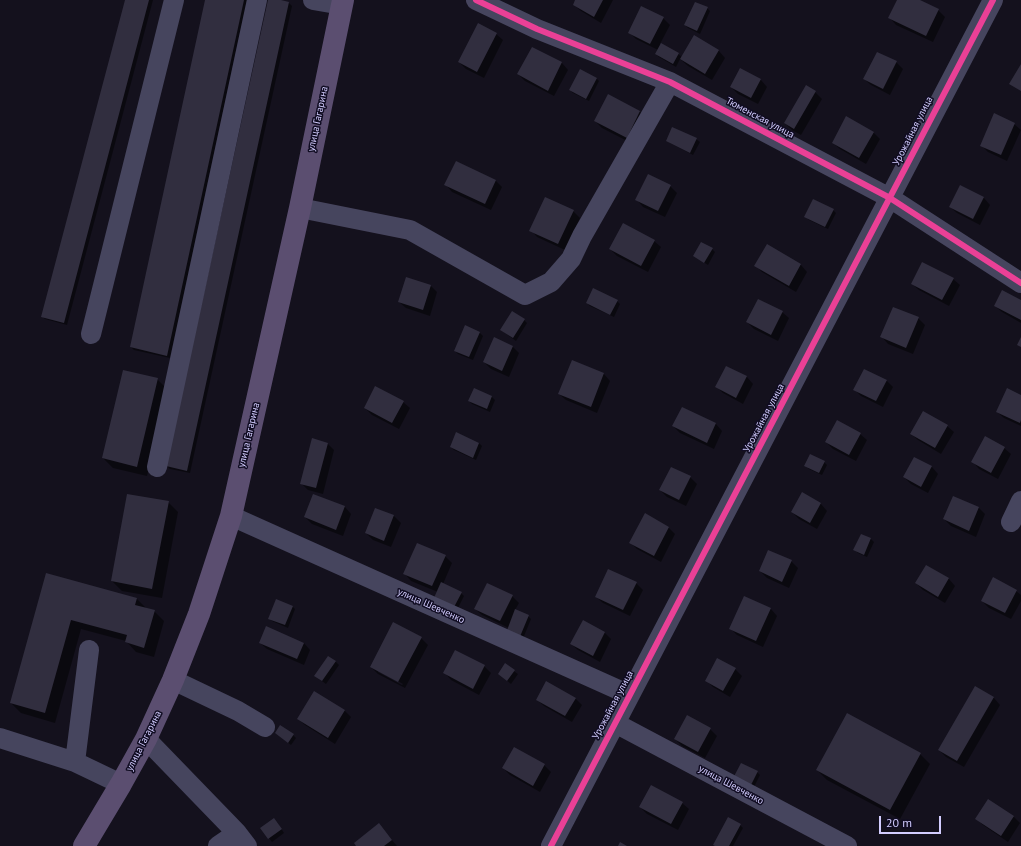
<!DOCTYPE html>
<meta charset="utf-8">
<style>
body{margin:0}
#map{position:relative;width:1021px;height:846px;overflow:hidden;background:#14111d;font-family:"PT Sans",sans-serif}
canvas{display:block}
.scale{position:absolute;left:879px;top:816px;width:62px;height:18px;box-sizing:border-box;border:2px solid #d3cdff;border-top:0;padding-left:5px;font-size:12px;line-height:14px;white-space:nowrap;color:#d3cdff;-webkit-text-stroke:3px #100c22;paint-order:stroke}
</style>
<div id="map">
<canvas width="1021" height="846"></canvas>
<div class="scale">20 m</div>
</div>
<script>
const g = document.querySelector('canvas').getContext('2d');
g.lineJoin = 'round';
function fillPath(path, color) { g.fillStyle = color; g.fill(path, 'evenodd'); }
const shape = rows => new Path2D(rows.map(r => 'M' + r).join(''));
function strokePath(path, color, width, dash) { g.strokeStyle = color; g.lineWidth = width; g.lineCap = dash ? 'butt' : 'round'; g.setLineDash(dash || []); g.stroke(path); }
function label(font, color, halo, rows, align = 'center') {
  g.font = font + ' "PT Sans",sans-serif'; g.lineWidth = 3; g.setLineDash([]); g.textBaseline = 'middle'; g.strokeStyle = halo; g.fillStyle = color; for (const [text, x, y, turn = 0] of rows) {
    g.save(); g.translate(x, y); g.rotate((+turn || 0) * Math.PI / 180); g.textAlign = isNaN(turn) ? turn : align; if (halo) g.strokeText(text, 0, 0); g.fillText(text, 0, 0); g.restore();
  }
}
fillPath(shape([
 [126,0,153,0,67,325,45,319,42,316],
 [206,0,247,0,170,358,134,350,131,347],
 [269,0,277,0,289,3,292,6,190,473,170,469,167,466],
 [576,0,613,0,601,23,581,11,574,5],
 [898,0,917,0,938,10,945,17,933,42,896,25,890,18],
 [707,8,710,11,700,34,688,28,685,25],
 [663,18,670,25,660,44,678,54,682,57,694,36,719,51,725,58,712,80,688,66,680,59,676,67,659,57,656,54,658,50,636,39,629,32],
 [496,34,503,40,484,78,466,69,459,62],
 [532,48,562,63,568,70,554,96,525,81,518,74],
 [896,62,903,69,890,95,871,85,864,79],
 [741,70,761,80,767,87,758,104,738,94,731,87],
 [596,78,599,81,589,101,573,93,570,90],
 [806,86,815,92,822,99,801,135,792,130,785,123],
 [608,95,640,112,646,118,633,144,602,128,595,121],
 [1014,124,1021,130,1007,161,988,152,981,145],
 [673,128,696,139,700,142,693,155,670,143,667,140],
 [873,132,880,139,866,164,840,149,833,143],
 [457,162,496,181,502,187,491,210,452,192,446,185],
 [670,186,677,193,665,217,643,207,637,200],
 [961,186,984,198,990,205,980,225,957,213,950,207],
 [833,210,836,213,828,229,809,220,806,217],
 [573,211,580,218,565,250,537,237,531,230],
 [654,241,661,247,648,272,617,256,610,249],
 [767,245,801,265,807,272,796,292,762,272,755,265],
 [712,249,715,252,708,265,694,256],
 [953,279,960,285,949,306,919,290,912,284],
 [431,286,437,292,430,316,406,308,399,302],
 [617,301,620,304,614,317,590,306,587,303],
 [1021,301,1021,323,1002,312,995,306],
 [782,312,789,318,778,341,754,329,747,322],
 [918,318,925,325,913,354,888,344,882,337],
 [524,320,527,323,516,341,501,330],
 [466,327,480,333,483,336,473,360,458,354,455,351],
 [512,346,519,353,509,377,491,369,484,362],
 [572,362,604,374,610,381,597,413,566,400,559,394],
 [727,367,747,377,753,384,743,404,723,393,717,387],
 [157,379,167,389,147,476,113,468,103,458],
 [886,380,893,387,883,407,861,396,855,390],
 [474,390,492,397,495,400,490,412,472,404,469,401],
 [1021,396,1021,426,1004,418,997,412],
 [403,402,410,408,399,429,372,415,365,408],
 [682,408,716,424,722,431,714,449,680,433,673,426],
 [947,426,954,432,941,454,918,440,911,434],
 [860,434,867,440,856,461,833,449,826,442],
 [327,443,334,450,323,494,308,490,301,483],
 [479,443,482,446,476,460,454,450,451,447],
 [1004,448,1011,454,998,479,979,469,973,462],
 [914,458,932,467,938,474,928,493,911,484,904,477],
 [824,462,827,465,822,475,809,469,806,466],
 [690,477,697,484,686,506,667,497,660,490],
 [803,494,821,504,827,511,817,529,799,519,792,512],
 [314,496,345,507,351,514,343,536,312,524,305,517],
 [954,497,979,508,985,514,976,537,951,526,944,519],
 [168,502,178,512,162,598,122,591,112,581],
 [376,509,394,516,401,523,391,547,373,540,366,533],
 [645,515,669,528,675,534,661,562,637,549,630,542],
 [861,535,871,539,874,542,867,557,858,553,855,550],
 [445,556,452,563,443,584,461,593,464,596,456,612,438,592,411,581,405,574],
 [791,561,798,568,789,588,767,578,760,571],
 [926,566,949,579,955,586,945,603,923,590,916,583],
 [47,574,137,599,147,609,154,611,164,621,154,657,136,652,126,641,81,629,55,723,21,713,11,703],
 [636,583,643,590,630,616,603,603,596,597],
 [1016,591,1021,595,1021,601,1011,619,989,608,982,601],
 [512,596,519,603,515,610,528,616,531,619,522,641,509,628,482,615,475,609],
 [745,598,771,609,777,616,763,647,737,635,731,629],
 [292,606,295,609,288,628,272,621,269,618],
 [583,621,605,633,611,639,600,662,578,650,571,644],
 [421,638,428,645,405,688,378,674,371,667],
 [378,670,403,684,402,685,378,672],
 [260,643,304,643,310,650,304,665,267,649],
 [335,661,339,665,326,684,319,679],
 [505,665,518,674,511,684,499,674],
 [484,666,491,673,479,695,451,680,445,673],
 [735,669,742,676,730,697,713,687,706,680],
 [975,688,994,698,1000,705,964,767,946,757,939,750],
 [575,698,582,705,572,722,544,706,537,700],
 [344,710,351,717,335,744,305,725,298,719],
 [687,717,710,729,717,736,705,758,682,746,675,739],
 [276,733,293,735,296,738,291,745],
 [514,748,544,765,551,772,540,792,510,775,503,768],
 [920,754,930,764,900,819,827,780,817,770],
 [757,772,760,775,750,795,734,786],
 [682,803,689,809,678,830,647,814,640,807],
 [1014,817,1020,823,1008,842,983,825,976,818],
 [277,822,284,833,272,842,261,828],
 [379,825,397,846,358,846],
 [740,825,743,828,733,846,715,846]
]), '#0007');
fillPath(shape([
 [125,0,149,0,64,323,41,317],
 [205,0,244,0,167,356,130,347],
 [268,0,281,0,289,2,187,471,166,466],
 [575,0,603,0,594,17,573,5],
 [897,0,920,0,939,9,926,36,888,18],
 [695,2,708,7,697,31,684,25],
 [641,6,664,17,650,44,628,33],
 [478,23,497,33,477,72,458,62],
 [694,35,719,50,705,74,680,59],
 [661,43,679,53,673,64,655,54],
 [532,47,562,62,548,91,517,74],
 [877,52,897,61,883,89,863,79],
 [1021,64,1021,91,1009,84],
 [740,68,761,79,751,98,730,87],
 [580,69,597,78,586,99,569,90],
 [806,85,816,91,794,129,784,123],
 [608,94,640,111,627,138,594,121],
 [994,113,1015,123,1001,155,980,146],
 [846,116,874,132,859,158,832,143],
 [672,127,697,138,690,153,666,141],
 [456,161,496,180,485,204,444,185],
 [648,174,671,185,658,211,635,200],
 [960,185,984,197,973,219,949,207],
 [545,197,574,210,558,244,529,231],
 [813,199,834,209,825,227,804,217],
 [623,223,655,240,641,266,609,249],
 [701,242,713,248,704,263,693,256],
 [767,244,801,264,789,286,754,266],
 [922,262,954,278,942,300,911,284],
 [406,277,431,285,423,310,398,302],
 [593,288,618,300,610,315,586,303],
 [1002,290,1021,300,1021,320,994,306],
 [758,299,783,311,771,335,746,322],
 [893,307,919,317,906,348,880,337],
 [512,311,525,319,513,338,500,330],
 [465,325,480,332,469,357,454,351],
 [494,337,513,346,502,371,483,362],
 [1021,337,1021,347,1017,345],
 [572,360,604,373,591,407,558,394],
 [726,366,747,376,736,398,715,387],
 [864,369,887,380,876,401,853,390],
 [123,370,158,378,137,467,102,458],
 [375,386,404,401,392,423,364,408],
 [474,388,492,396,487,409,468,401],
 [1007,388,1021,395,1021,420,1020,423,996,412],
 [682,407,716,423,707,443,672,426],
 [923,411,948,425,935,448,910,434],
 [837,420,861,433,849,455,825,442],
 [456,432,479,443,473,458,450,447],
 [985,436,1005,447,991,473,971,462],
 [312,438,328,443,316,488,300,484],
 [810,454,825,461,819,473,804,466],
 [914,457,932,466,921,487,903,477],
 [671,467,691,476,679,500,659,490],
 [802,492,821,503,810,523,791,512],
 [127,494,169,501,152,589,111,581],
 [313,494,345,506,336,530,304,517],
 [953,496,979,507,969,531,943,519],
 [375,508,394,515,384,541,365,533],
 [645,513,669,527,654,556,629,543],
 [861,534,871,538,864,555,853,550],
 [417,543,446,555,432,586,403,574],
 [768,550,792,560,782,582,759,571],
 [926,565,949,578,938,597,915,583],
 [608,569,637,582,623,610,595,597],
 [46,573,137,598,135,605,155,610,144,648,125,642,127,635,71,620,45,713,10,703],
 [993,577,1017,590,1005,613,981,601],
 [441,582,462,592,453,609,433,600],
 [487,583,513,595,500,621,474,609],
 [744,596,771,608,756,641,729,629],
 [276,599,293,606,285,625,268,619],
 [515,609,529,615,519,639,506,633],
 [583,620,605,632,593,656,570,644],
 [393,622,422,637,398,682,370,667],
 [266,626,304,643,297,659,259,643],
 [455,650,485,665,473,689,443,673],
 [328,656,336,661,322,681,314,676],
 [717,658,736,668,723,691,705,681],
 [505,663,515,670,507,681,498,674],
 [546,681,576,698,565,716,536,700],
 [975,686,994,697,957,761,938,750],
 [314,691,345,710,328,738,297,719],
 [847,713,921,753,890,810,816,770],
 [687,715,711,728,698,752,674,739],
 [280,725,294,734,288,743,275,733],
 [514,747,545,764,533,786,502,768],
 [741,763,758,771,747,793,730,784],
 [651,785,683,802,671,824,639,807],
 [988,799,1014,816,1001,836,975,819],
 [728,817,741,824,729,846,715,846,713,845],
 [274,818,282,829,268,839,260,828],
 [379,823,392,840,384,846,356,846,354,843],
 [620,842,627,846,618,846]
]), '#312e3f');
strokePath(shape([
 [313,0,342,5],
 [476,0,537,29,670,82,890,198,1021,283],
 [300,208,410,230,525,295,551,282,571,259,582,236,670,82],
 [91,334,174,0],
 [157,467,257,0],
 [231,516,630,695],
 [1011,522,1021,501],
 [89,650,75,762,121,784],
 [173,680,238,711,265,727],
 [615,723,847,846],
 [0,738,75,762],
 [146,739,237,833,247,846],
 [218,846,237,833],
 [551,846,993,0]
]), '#46455e', 20);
strokePath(shape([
 [84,846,121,784,146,739,173,680,199,614,231,516,300,208,343,0]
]), '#5b4e70', 22);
strokePath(shape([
 [476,0,537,29,670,82,890,198,1021,283],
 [551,846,993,0]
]), '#ea4096', 6);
label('10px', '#d3cdff', '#100c22', [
 ["Тюменская улица",760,118,28],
 ["улица Гагарина",318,119,-78],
 ["Урожайная улица",913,131,-63],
 ["Урожайная улица",764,418,-62],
 ["улица Гагарина",249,435,-77],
 ["улица Шевченко",431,606,24],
 ["Урожайная улица",613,705,-62],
 ["улица Гагарина",144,741,-63],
 ["улица Шевченко",731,785,28]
]);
</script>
